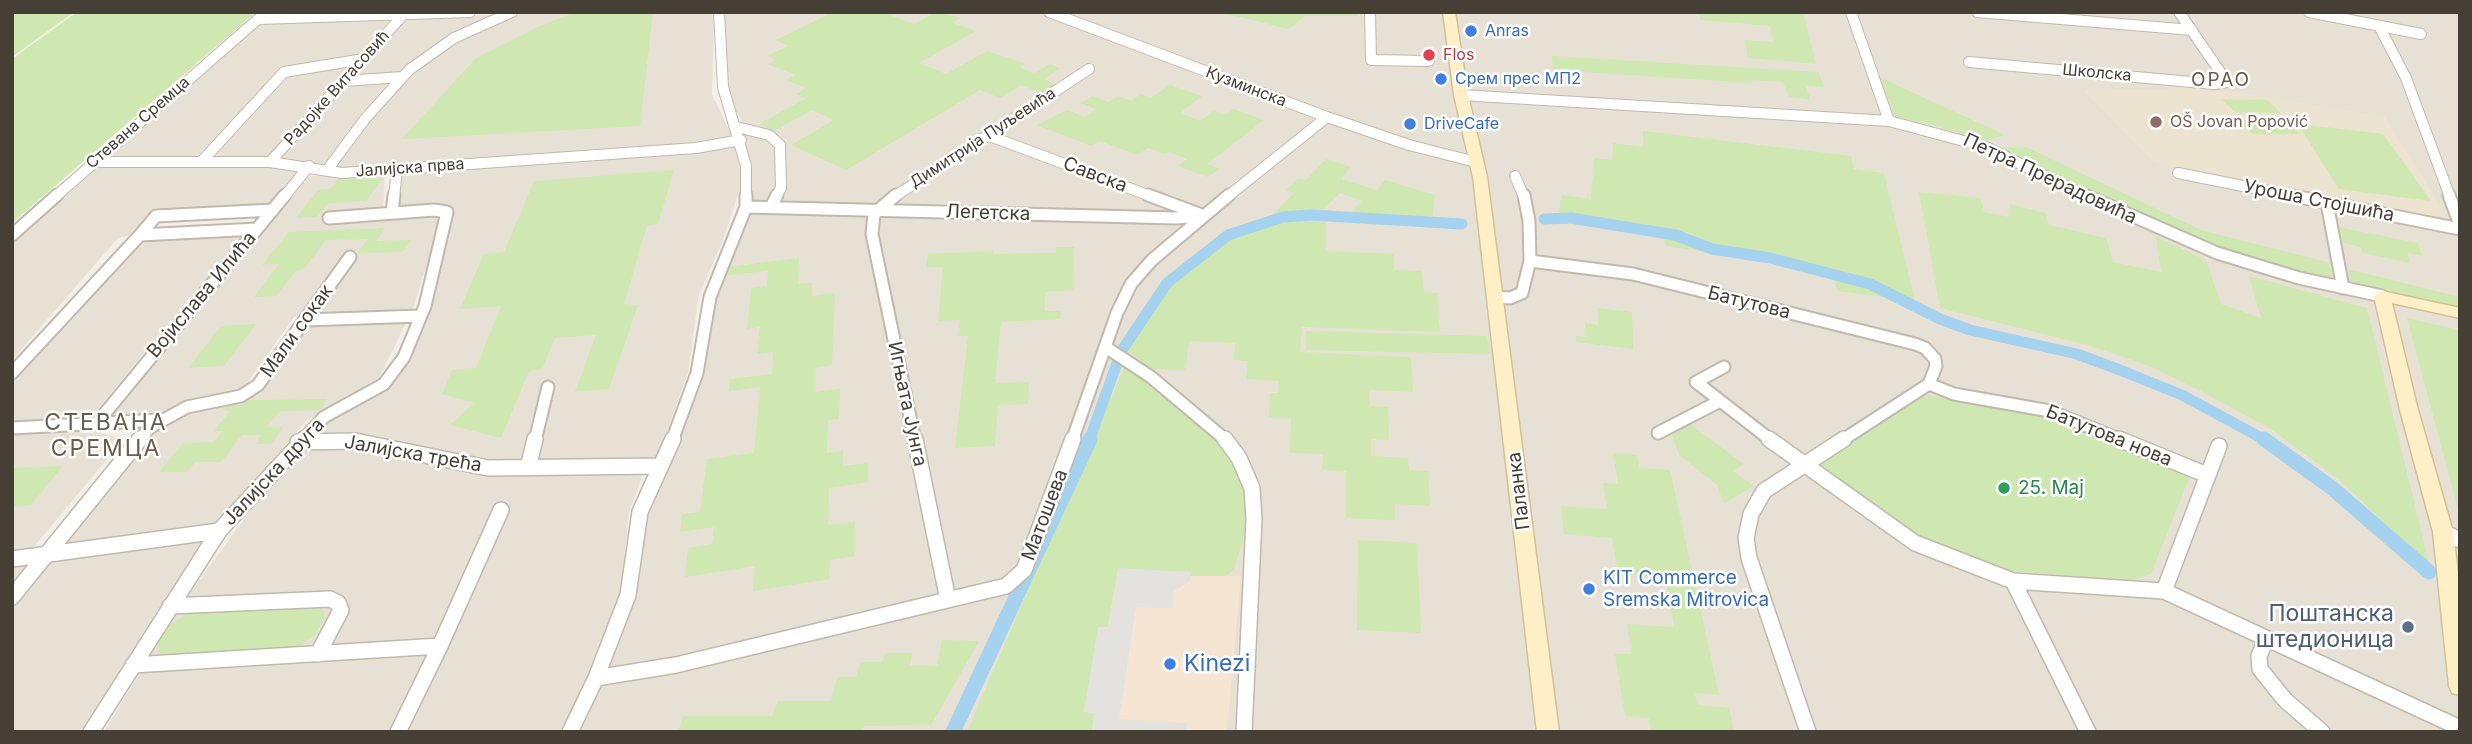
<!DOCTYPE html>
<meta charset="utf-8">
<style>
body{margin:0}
#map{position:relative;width:2472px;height:744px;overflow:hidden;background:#f3efe7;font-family:Inter,sans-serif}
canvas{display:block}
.frame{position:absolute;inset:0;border:14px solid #463f36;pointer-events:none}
</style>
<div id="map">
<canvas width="2472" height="744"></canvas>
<div class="frame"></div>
</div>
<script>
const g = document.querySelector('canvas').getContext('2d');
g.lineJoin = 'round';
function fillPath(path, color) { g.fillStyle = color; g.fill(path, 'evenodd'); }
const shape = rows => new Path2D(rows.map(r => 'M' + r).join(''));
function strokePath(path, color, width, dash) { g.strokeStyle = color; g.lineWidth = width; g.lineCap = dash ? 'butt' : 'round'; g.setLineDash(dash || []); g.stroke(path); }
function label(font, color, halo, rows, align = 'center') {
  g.font = font + ' Inter,sans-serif'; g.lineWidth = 5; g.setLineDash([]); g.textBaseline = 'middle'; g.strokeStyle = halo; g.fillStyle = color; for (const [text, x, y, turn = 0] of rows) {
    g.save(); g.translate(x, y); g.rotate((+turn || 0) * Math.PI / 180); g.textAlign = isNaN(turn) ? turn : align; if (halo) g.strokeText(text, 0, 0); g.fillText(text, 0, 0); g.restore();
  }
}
fillPath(shape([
 [515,12,714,12,712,94,735,143,742,182,722,243,699,294,688,373,655,464,515,466,318,435,316,431,325,421,376,396,399,371,455,210,416,212,442,217,412,311,294,317,242,390,233,395,186,404,157,416,100,418,305,176,385,175,383,214,395,213,395,173,329,172,394,85,449,40],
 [720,12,2460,12,2460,732,573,732,614,635,638,522,695,380,709,296,747,208,743,142,746,127,722,89],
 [497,15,394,78,345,80,398,18],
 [390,19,267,160,103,160,259,23],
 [390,82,361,114,322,169,274,159,340,84],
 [99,163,267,164,297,173,263,212,148,217,130,235,118,238,12,360,12,244],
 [242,235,90,418,12,426,12,370,122,242],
 [408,319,379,378,306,421,213,529,45,554,155,424,203,406,242,402,292,333,306,324],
 [92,429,123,440,27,555,12,557,12,433],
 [326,443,444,465,644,471,629,512,621,589,582,691,560,732,104,732,176,612,294,451],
 [208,537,84,732,12,732,12,562]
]), '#e7e1d5');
fillPath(shape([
 [1118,568,1191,572,1191,576,1241,576,1227,732,1092,732,1098,627]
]), '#f5e5d2');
fillPath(shape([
 [2184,88,2241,93,2385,117,2450,221,2154,163,2084,91]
]), '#ece3d1');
fillPath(shape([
 [19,12,74,12,12,57,12,16],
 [77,12,256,12,12,223,12,59],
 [576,12,653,12,640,126,402,139,476,58,542,25],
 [833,12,882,12,914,24,936,12,961,18,953,23,976,31,919,63,946,74,987,51,1025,64,1020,68,1035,73,1050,64,1060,68,1044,79,1056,84,1042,93,1021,85,1000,98,980,90,846,170,791,145,834,120,812,110,774,131,759,124,806,98,797,94,806,88,786,80,795,75,768,64,776,60,767,56,788,46,776,40],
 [1218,12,1358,12,1358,16,1305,16,1289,29],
 [1699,12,1803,12,1816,64,1748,58,1745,40,1773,42,1770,26,1700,20],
 [1552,56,1818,72,1824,87,1806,86,1810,99,1789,97,1783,82,1752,80,1752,83,1553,70],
 [1881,78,2005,135,1985,141,1933,125,1895,117],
 [1170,85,1202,96,1180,113,1200,121,1214,111,1226,115,1234,109,1264,120,1207,164,1219,169,1208,177,1178,166,1187,159,1169,152,1165,154,1148,148,1137,155,1100,141,1091,146,1037,125,1067,110,1085,117,1096,109,1081,103,1092,96,1109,102,1118,96,1131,101,1141,94,1151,98],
 [2221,99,2267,100,2281,113,2235,112],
 [2237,120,2285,120,2301,134,2253,134],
 [2298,124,2383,134,2431,201,2339,189],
 [1643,131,1851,156,1854,169,1884,173,1915,301,1837,291,1833,268,1665,246,1664,235,1558,222,1561,195,1591,199,1594,158,1612,160,1613,143,1643,147],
 [2026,147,2201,230,2330,263,2333,281,2256,263,2117,208,1995,148],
 [1326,159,1351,167,1341,179,1377,190,1385,180,1435,195,1432,222,1349,214,1362,201,1340,193,1322,210,1272,216,1294,193,1286,190,1298,178,1306,180],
 [674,170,658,224,647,225,624,304,638,305,609,389,575,392,596,335,555,338,542,369,529,371,501,438,450,425,474,403,442,394,452,370,476,368,501,306,460,309,484,254,504,252,534,181],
 [384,176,366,201,328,203,317,217,296,218,318,190,330,189,339,178],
 [1919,192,1980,198,1984,212,2009,217,2010,204,2046,213,2049,225,2106,238,2113,262,2161,272,2156,237,2206,260,2221,304,2261,318,2249,276,2367,308,2430,567,2341,481,2271,429,2199,390,2152,367,2094,347,1940,308],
 [1284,220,1326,222,1326,251,1394,254,1394,270,1422,271,1424,292,1437,293,1440,332,1302,327,1300,352,1411,357,1413,392,1369,390,1370,406,1388,407,1389,440,1371,439,1371,456,1408,458,1409,470,1428,471,1430,506,1395,504,1395,520,1346,518,1346,471,1322,470,1323,454,1290,453,1291,419,1269,417,1270,393,1278,393,1279,381,1246,379,1248,361,1234,360,1235,343,1189,341,1185,370,1152,369,1127,350,1171,285,1233,236],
 [2338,227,2418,243,2422,256,2407,253,2410,263,2363,253,2361,247,2343,243],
 [385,228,377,241,411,240,402,252,357,253,368,239,326,240,304,269,297,270,276,296,254,297,279,264,262,265,289,232],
 [1056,247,1074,247,1073,290,1045,292,1045,311,1061,311,1060,319,1001,322,995,383,1029,382,1028,404,998,405,995,446,955,448,968,336,958,336,960,320,938,321,943,267,926,267,928,254,993,251,993,254,1056,253],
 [799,258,798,284,812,283,812,296,835,293,832,365,815,368,815,392,840,389,839,419,828,420,827,453,843,451,843,466,868,463,868,482,829,488,828,525,855,522,855,556,830,560,829,579,753,591,755,566,685,577,688,548,712,544,714,527,680,532,682,514,700,512,707,459,754,453,760,387,729,391,730,379,772,374,773,352,757,354,760,327,747,329,751,288,767,286,768,271,727,275,728,267],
 [2348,269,2460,297,2460,309,2350,284],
 [1598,308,1632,312,1633,349,1576,342,1576,336,1585,337,1585,323,1598,325],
 [2407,318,2460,330,2460,516],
 [256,324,224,366,188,368,221,326],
 [1306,331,1487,336,1490,354,1306,350],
 [1125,366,1224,446,1237,471,1245,498,1244,536,1234,569,1226,576,1190,576,1191,572,1118,569,1108,628,1098,628,1084,712,1095,712,1092,732,967,732],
 [1922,395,2029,409,2190,476,2151,574,2129,581,1993,569,1920,543,1817,467],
 [327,399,319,410,280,411,267,427,283,427,271,444,255,444,261,435,242,435,221,462,195,462,187,472,159,472,183,443,214,442,223,431,214,431,230,411,224,410,228,405,244,405,248,400],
 [1688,423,1744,464,1733,471,1753,486,1724,504,1717,485,1679,455,1671,432],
 [1613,453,1637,455,1639,468,1670,470,1719,695,1695,693,1697,705,1729,708,1734,732,1651,732,1649,718,1625,716,1615,654,1632,654,1627,624,1674,627,1665,577,1618,574,1612,538,1564,534,1561,506,1607,509,1603,483,1618,484],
 [63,466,31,505,12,506,12,468],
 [1358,540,1417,543,1421,633,1357,630],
 [318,606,324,611,324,620,315,635,296,648,164,656,157,651,158,642,166,628,190,611],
 [942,640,979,641,931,725,864,726,862,732,678,732,683,716,772,716,778,701,831,701,837,677,856,677,860,662,882,662,885,653,912,653,910,665,937,666]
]), '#cfe7b0');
fillPath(shape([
 [1118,568,1191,572,1189,582,1174,591,1172,608,1136,607,1119,719,1187,723,1186,732,1092,732,1095,713,1084,712,1098,627,1108,627]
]), '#e4e2de');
strokePath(shape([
 [1544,219,1571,218,1675,235,1712,249,1770,258,1870,284,1940,319,1970,330,2077,354,2120,370,2182,395,2267,441],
 [1122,350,1167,283,1228,235,1283,217,1311,215,1462,224],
 [1089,441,1117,363]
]), '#a4d2ef', 11);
strokePath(shape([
 [2264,439,2332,488,2429,572],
 [953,732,1090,439]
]), '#a4d2ef', 15);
const streetFar2 = shape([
 [719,12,723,87,746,166,746,197],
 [1049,12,1327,117,1409,145,1476,162],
 [1370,12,1371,60,1429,61],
 [1851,12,1889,121],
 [1977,12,2192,30],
 [2309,12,2421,34],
 [258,19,470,12],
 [2379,26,2406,78,2450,197],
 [1969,62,2214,84,2227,82,2179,12],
 [344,81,402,77],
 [1461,95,1889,121,1986,147,2088,197],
 [737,127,769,135,780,145,781,188,776,197],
 [987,135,1153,197],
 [202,161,284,72,364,59],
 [93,162,270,162,342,173,696,148,741,140],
 [270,162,404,14],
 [327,170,365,119,409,70,454,38,512,12],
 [2178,173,2298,197],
 [1515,176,1524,197],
 [55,197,266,12],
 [284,197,309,166],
 [394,197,397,169],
 [894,197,1089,69],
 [1227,197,1327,117]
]);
const streetFar1 = shape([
 [896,195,874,214,872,234,915,441],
 [1148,195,1199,214],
 [2085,195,2217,253,2299,278,2382,296],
 [2289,195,2460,229],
 [2449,195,2460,225],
 [2327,203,2343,288],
 [746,207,1176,218,1204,216],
 [771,207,777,195],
 [392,213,394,195],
 [12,235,57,195],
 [140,235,156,216,273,210],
 [1530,261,1633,274,1915,344,1925,348,1935,359,1936,366,1929,384],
 [1494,297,1510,298,1522,293,1530,261,1529,221,1524,195],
 [305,320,420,316],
 [1107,348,1151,377,1227,441],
 [1724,367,1696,382,1772,441],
 [12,373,140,235,257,229],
 [1929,384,1954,394,2050,411,2123,441],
 [96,424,285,195],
 [12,428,159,420],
 [1658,433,1720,401],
 [139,441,149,428,187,407,241,396,258,385,350,257],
 [302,441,324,417,384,384,404,357,425,306,447,212,434,210,329,218],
 [535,441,548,387],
 [672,441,697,373,710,297,746,207,746,195],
 [1072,441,1117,313,1131,284,1152,260,1229,195],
 [1841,441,1929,384]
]);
const street = shape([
 [915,439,948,600],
 [1225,439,1239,458,1252,488,1254,519,1244,732],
 [1769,439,1915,543,2013,581,2164,591,2460,728],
 [2119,439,2207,475],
 [298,442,355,441,488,468,660,466],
 [528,468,535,439],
 [2443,532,2460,540],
 [12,559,219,531],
 [2013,581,2088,732],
 [2164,591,2219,446],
 [12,597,140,439],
 [170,606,330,599,338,603,341,610,318,654],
 [2266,639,2259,656,2260,669,2285,700,2322,732],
 [133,665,440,646,501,510],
 [596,678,676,665,1006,586,1024,570,1073,439],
 [91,732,219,531,304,439],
 [398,732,440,646],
 [570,732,596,678,628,595,640,512,673,439],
 [1808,732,1749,558,1746,538,1751,514,1764,491,1844,439]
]);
const secondary = shape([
 [1443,12,1455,12,1468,95,1487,177,1559,732,1537,732,1473,177,1454,95,1443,12],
 [2382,291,2460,308,2460,318,2392,303,2418,410,2453,532,2460,590,2460,695,2452,693,2449,686,2433,532,2400,410,2374,296,2382,291]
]);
strokePath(streetFar2, '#c1b9ac', 12);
strokePath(streetFar1, '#c1b9ac', 15);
strokePath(street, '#c1b9ac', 18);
strokePath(secondary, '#d2c197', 3);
strokePath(streetFar2, '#fff', 10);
strokePath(streetFar1, '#fff', 11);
strokePath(street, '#fff', 15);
fillPath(secondary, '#feefc6');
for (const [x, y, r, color] of [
 [1471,31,7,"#3f7fe0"],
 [1429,55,7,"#e0444e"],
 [1441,79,7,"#3f7fe0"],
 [2156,122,7,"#8d6e63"],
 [1410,124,7,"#3f7fe0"],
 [2004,488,7,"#2e9e5b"],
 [1589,589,7,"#3f7fe0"],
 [2408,627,7,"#5c6f8a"],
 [1170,664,7,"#3f7fe0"]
]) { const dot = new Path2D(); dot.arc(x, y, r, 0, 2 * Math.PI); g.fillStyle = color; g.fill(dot); strokePath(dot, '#fff', 2.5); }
label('16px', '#366cbe', '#fff', [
 ["Anras",1485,31],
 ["Срем прес МП2",1455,79],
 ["DriveCafe",1424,124]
], 'left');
label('16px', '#be3a42', '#fff', [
 ["Flos",1443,55]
], 'left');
label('16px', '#463f36', '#fff', [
 ["Школска",2097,73,5],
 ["Кузминска",1246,87,21],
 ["Радојке Витасовић",337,88,-48],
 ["Стевана Сремца",138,123,-41],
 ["Димитрија Пуљевића",983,138,-33],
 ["Јалијска прва",410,168,-4]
]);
label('16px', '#785e54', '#fff', [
 ["OŠ Jovan Popović",2170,122]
], 'left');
g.letterSpacing = '2px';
label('19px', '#685d4d', '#fff', [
 ["ОРАО",2221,80]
]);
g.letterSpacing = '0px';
label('19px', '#463f36', '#fff', [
 ["Савска",1095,175,21],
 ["Петра Прерадовића",2050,179,25],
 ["Уроша Стојшића",2319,201,11],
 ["Легетска",988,213,2],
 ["Војислава Илића",202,295,-50],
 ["Батутова",1749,303,14],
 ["Мали сокак",297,331,-54],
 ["Игњата Јунга",907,404,78],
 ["Батутова нова",2109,436,22],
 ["Јалијска трећа",413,454,10],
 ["Јалијска друга",274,472,-47],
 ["Паланка",1519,491,-97],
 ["Матошева",1045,515,-69]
]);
label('19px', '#27864d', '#fff', [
 ["25. Maj",2018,488]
], 'left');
label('19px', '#366cbe', '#fff', [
 ["KIT Commerce",1603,578],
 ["Sremska Mitrovica",1603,600]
], 'left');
g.letterSpacing = '2px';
label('23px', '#685d4d', '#fff', [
 ["СТЕВАНА",106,423],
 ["СРЕМЦА",106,449]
]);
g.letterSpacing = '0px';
label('23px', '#4e5e75', '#fff', [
 ["Поштанска",2394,614],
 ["штедионица",2394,640]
], 'right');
label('23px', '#366cbe', '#fff', [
 ["Kinezi",1184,664]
], 'left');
</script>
